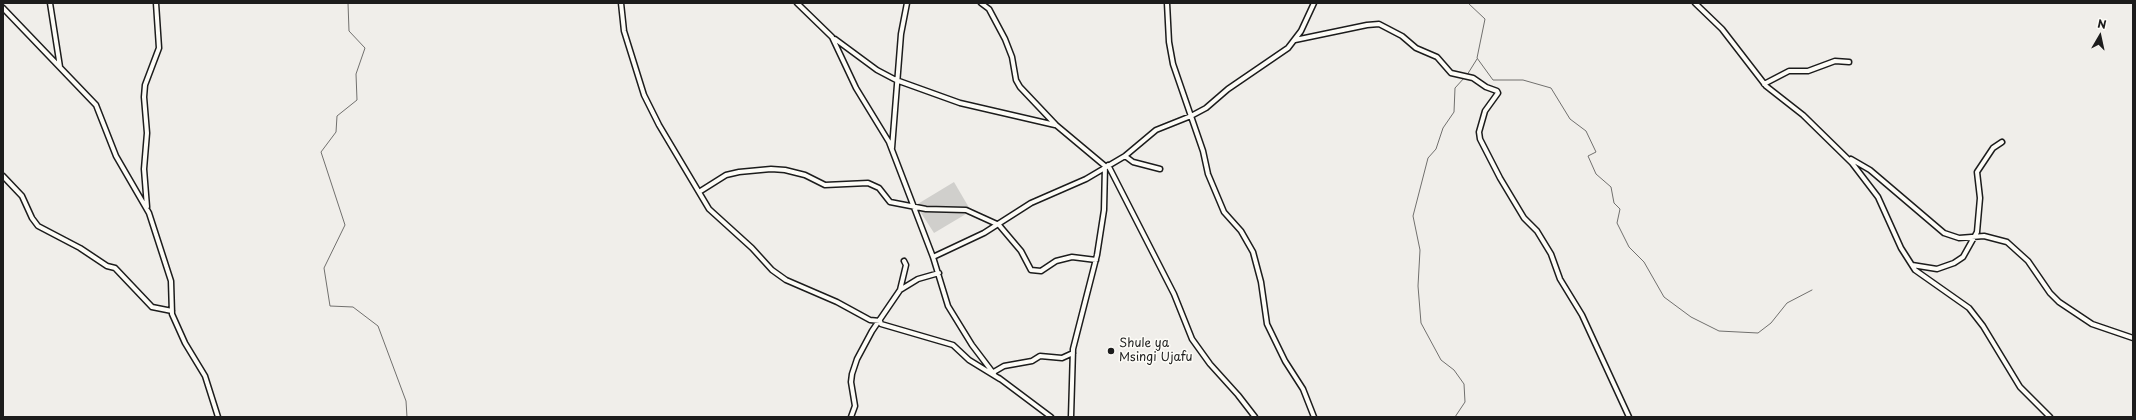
<!DOCTYPE html>
<style>
body{margin:0}
#map{position:relative;width:2136px;height:420px;overflow:hidden;background:#f0eeea;font-family:"Playpen Sans",sans-serif}
canvas{display:block}
.frame{position:absolute;inset:0;border:4px solid #1c1c1c;pointer-events:none}
.north{position:absolute;left:2080px;top:16px;width:40px;height:40px;-webkit-text-stroke:3px #fdfcf7;paint-order:stroke;rotate:9deg;font-size:11px;font-weight:700;line-height:16px;text-align:center;color:#1c1c1c}
.north::after{content:'';display:block;margin:auto;width:14px;height:18px;background:#1c1c1c;clip-path:polygon(50% 0,100% 100%,50% 72%,0 100%)}
</style>
<div id="map">
<canvas width="2136" height="420"></canvas>
<div class="frame"></div>
<div class="north">N</div>
</div>
<script>
const g = document.querySelector('canvas').getContext('2d');
g.lineJoin = 'round';
function fillPath(path, color) { g.fillStyle = color; g.fill(path, 'evenodd'); }
const shape = rows => new Path2D(rows.map(r => 'M' + r).join(''));
function strokePath(path, color, width, dash) { g.strokeStyle = color; g.lineWidth = width; g.lineCap = dash ? 'butt' : 'round'; g.setLineDash(dash || []); g.stroke(path); }
function label(font, color, halo, rows, align = 'center') {
  g.font = font + ' "Playpen Sans",sans-serif'; g.lineWidth = 3; g.setLineDash([]); g.textBaseline = 'middle'; g.strokeStyle = halo; g.fillStyle = color; for (const [text, x, y, turn = 0] of rows) {
    g.save(); g.translate(x, y); g.rotate((+turn || 0) * Math.PI / 180); g.textAlign = isNaN(turn) ? turn : align; if (halo) g.strokeText(text, 0, 0); g.fillText(text, 0, 0); g.restore();
  }
}
fillPath(shape([
 [954,182,971,211,934,233,916,205]
]), '#d0cfcc');
strokePath(shape([
 [348,3,349,31,365,48,356,74,357,100,337,116,336,132,321,152,345,225,324,268,330,306,353,307,378,326,406,401,407,417],
 [1468,3,1485,19,1477,58,1493,80,1523,80,1551,88,1570,119,1586,131,1596,152,1588,156,1596,174,1611,187,1614,203,1620,209,1617,223,1629,247,1644,262,1664,297,1691,317,1719,331,1758,333,1771,323,1787,303,1812,290],
 [1467,75,1477,59],
 [1455,417,1465,402,1464,384,1454,370,1441,360,1421,323,1418,286,1420,250,1413,216,1428,158,1436,149,1443,128,1454,112,1455,88,1465,77]
]), '#706f6d', 1);
const minor = shape([
 [50,3,60,67],
 [621,3,624,31,644,95,659,125,709,209,752,248,772,270,786,280,837,302,870,320,880,321,881,324,953,345,969,360,1000,379],
 [797,3,832,37,856,88,889,142,933,257,948,306,972,345,994,374],
 [981,3,989,9,1005,39,1012,57,1016,80,1020,87,1056,125,1105,166,1104,210,1097,255,1073,349,1071,417],
 [1167,3,1169,42,1173,64,1203,151,1208,174,1224,212,1241,231,1253,252,1261,282,1267,324,1285,361,1303,389,1314,417],
 [1695,3,1722,29,1766,86,1803,115,1852,163,1878,197,1901,248,1915,270,1969,308,1983,326,2020,387,2050,417],
 [3,8,96,105,116,156,149,213,171,281,172,314,185,343,205,376,218,417],
 [835,39,877,70,896,80,960,103,1055,125],
 [1295,40,1367,25,1379,24,1402,36,1416,48,1437,57,1451,73,1473,78,1486,87,1497,91,1498,93,1485,111,1479,132,1480,139,1500,178,1524,218,1537,231,1551,254,1560,279,1582,315,1629,417],
 [1764,84,1789,71,1808,71,1835,61,1849,62],
 [892,148,901,34,907,3],
 [1125,156,1133,162,1160,169],
 [1851,159,1870,170,1944,233,1959,238,1984,236,2007,242,2028,261,2050,293,2059,302,2092,324,2133,338],
 [1108,165,1174,294,1192,339,1210,364,1238,395,1255,417],
 [3,176,22,196,32,218,38,226,80,248,107,266,115,268,152,307,172,311],
 [699,192,726,175,739,172,771,169,785,170,805,175,825,185,868,183,879,188,890,202,926,209,966,210,999,225,1021,251,1031,270,1041,271,1056,261,1072,257,1096,260],
 [147,207,144,169,147,133,144,97,145,85,159,48,156,3],
 [933,257,984,233,1031,203,1086,179,1125,156,1156,130,1191,116,1206,108,1228,89,1288,48,1301,31,1314,3],
 [1912,265,1937,269,1954,263,1963,257,1977,232,1980,198,1977,172,1993,148,2002,142],
 [900,290,906,265,904,261],
 [992,373,1004,366,1032,361,1040,356,1062,358,1073,353],
 [999,378,1051,417],
 [851,417,855,406,851,382,852,374,857,359,872,331,900,290,918,279,939,273]
]);
strokePath(minor, '#1c1c1c', 7);
strokePath(minor, '#fdfcf7', 4);
for (const [x, y, r, color] of [
 [1111,351,4,"#1c1c1c"]
]) { const dot = new Path2D(); dot.arc(x, y, r, 0, 2 * Math.PI); g.fillStyle = color; g.fill(dot); strokePath(dot, '#fdfcf7', 1.5); }
label('12px', '#1c1c1c', '#fdfcf7', [
 ["Shule ya",1119,344],
 ["Msingi Ujafu",1119,358]
], 'left');
</script>
